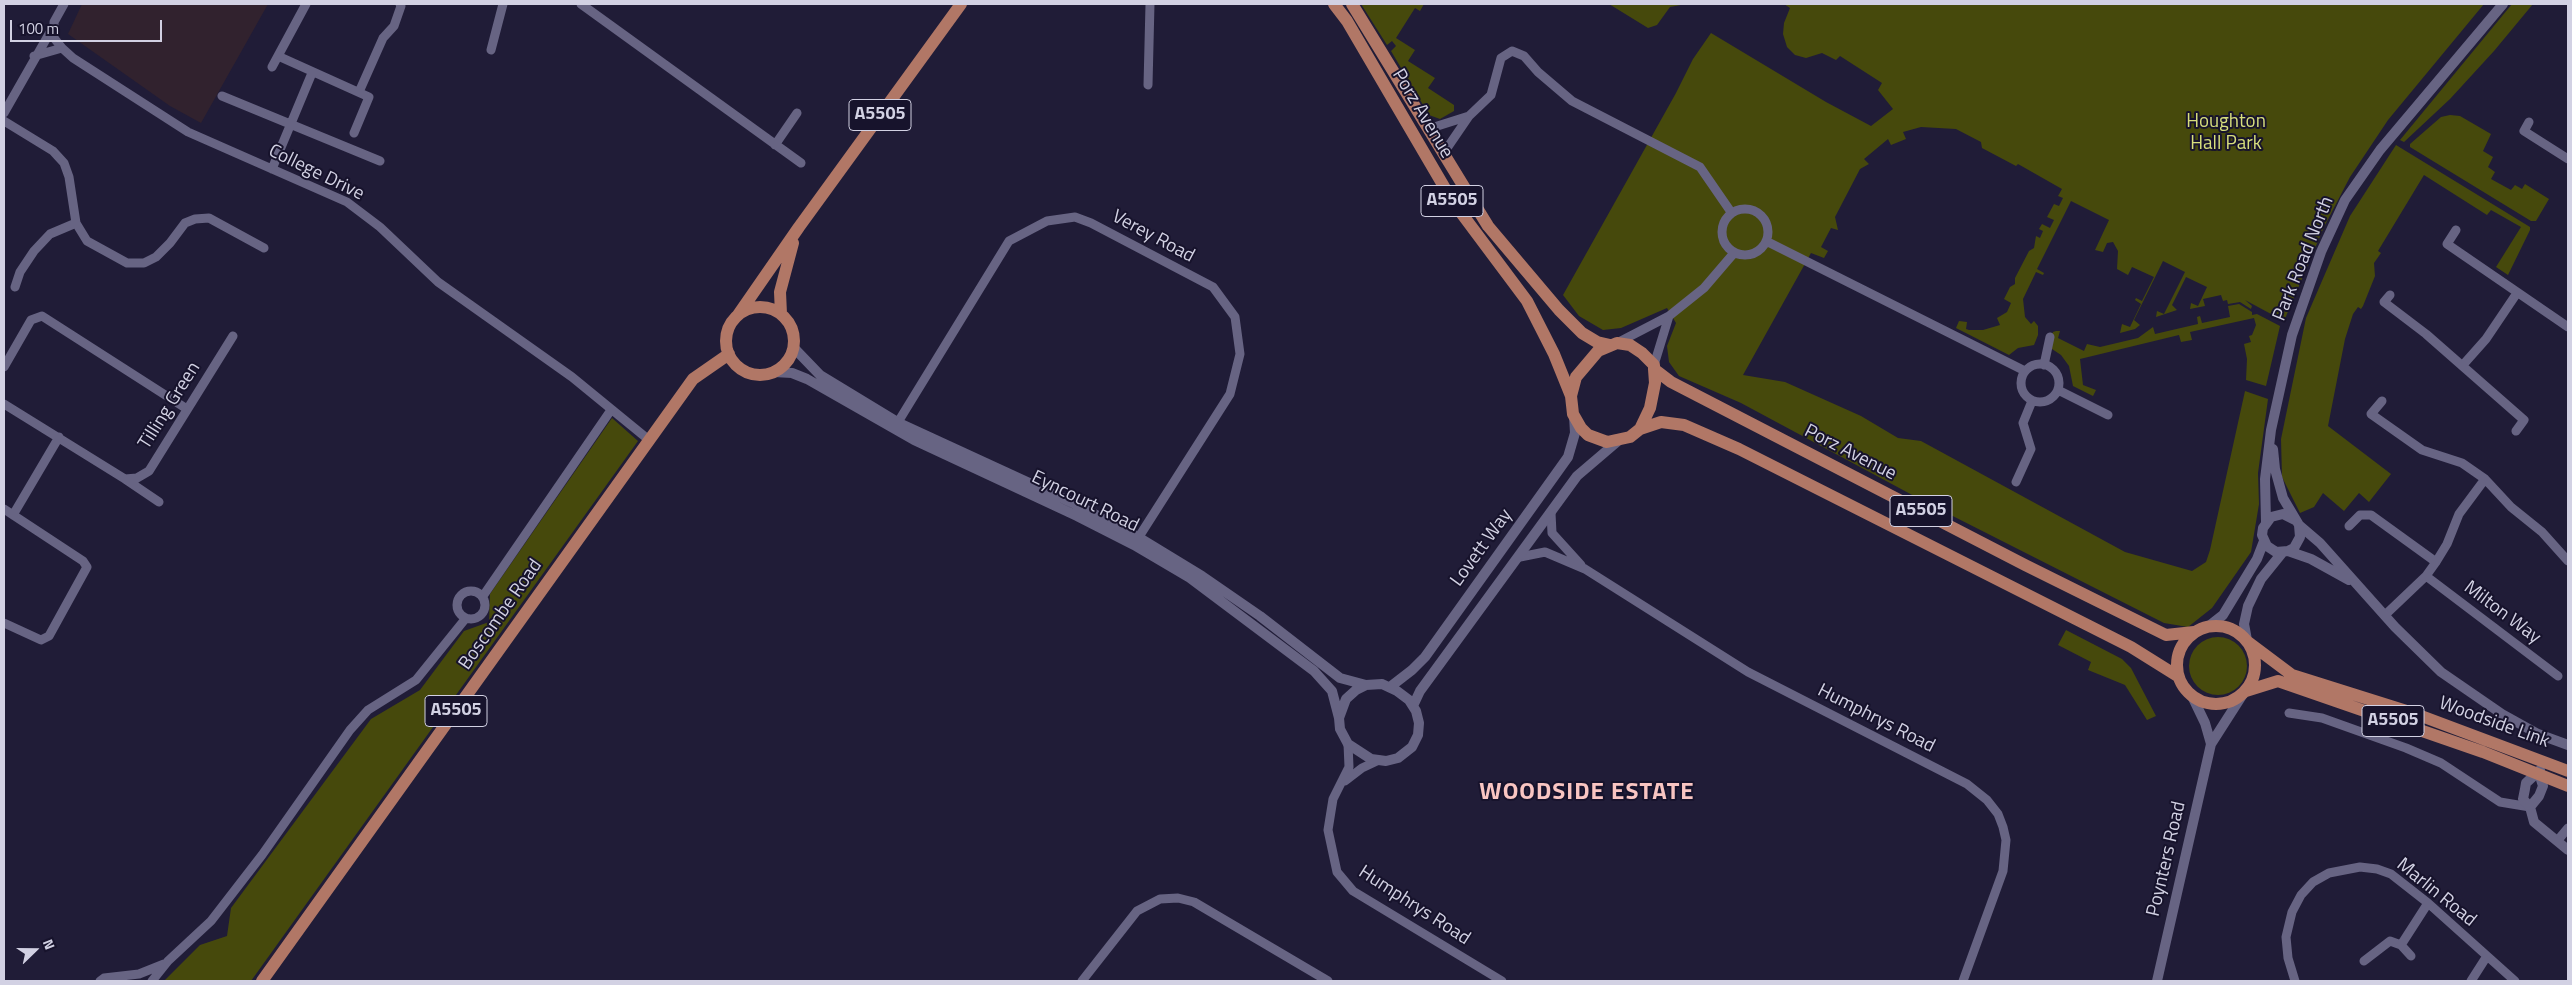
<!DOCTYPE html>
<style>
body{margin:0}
#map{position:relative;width:2572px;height:985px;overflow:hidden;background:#201c37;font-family:"Titillium Web",sans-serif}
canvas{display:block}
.frame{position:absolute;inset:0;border:5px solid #d2d1e3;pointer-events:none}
.north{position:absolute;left:10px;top:925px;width:50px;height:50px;-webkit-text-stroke:4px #17132c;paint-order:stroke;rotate:68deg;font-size:14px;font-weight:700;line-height:20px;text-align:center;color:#d2d1e3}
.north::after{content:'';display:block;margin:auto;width:18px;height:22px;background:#d2d1e3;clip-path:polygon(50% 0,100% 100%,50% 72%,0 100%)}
.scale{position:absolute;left:10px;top:20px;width:152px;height:22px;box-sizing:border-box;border:2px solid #d2d1e3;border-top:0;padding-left:6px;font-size:15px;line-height:18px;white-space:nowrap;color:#d2d1e3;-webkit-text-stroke:4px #17132c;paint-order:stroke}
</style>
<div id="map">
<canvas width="2572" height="985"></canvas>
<div class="frame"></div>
<div class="north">N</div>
<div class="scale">100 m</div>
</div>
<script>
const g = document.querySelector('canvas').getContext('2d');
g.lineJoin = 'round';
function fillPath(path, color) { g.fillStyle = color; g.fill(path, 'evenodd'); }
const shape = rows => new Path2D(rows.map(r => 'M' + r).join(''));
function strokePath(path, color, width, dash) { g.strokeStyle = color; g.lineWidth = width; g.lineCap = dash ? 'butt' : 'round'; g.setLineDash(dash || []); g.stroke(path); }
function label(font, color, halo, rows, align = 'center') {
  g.font = font + ' "Titillium Web",sans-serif'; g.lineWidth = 4; g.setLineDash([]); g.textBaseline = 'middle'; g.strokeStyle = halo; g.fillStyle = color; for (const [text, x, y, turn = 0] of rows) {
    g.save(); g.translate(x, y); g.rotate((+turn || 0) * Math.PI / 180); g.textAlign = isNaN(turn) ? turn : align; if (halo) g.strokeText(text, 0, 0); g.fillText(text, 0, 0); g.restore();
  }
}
fillPath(shape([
 [82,4,268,4,201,123,170,106,68,34]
]), '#31222e');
fillPath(shape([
 [1361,4,1424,4,1420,11,1415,8,1396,38,1415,50,1408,61,1435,78,1428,88,1454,105,1454,111,1440,119,1429,115,1391,51,1396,46,1392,41,1387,45],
 [1609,4,1686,4,1670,7,1657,25,1648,28],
 [1784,4,2484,4,2388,120,2350,177,2324,227,2284,321,2245,300,2252,306,2251,309,2240,302,2228,304,2227,300,2223,301,2221,295,2203,299,2205,306,2190,309,2191,303,2198,306,2207,287,2186,277,2172,305,2177,310,2156,317,2157,311,2164,314,2185,272,2163,261,2134,320,2140,325,2135,329,2120,333,2122,324,2130,327,2141,304,2135,300,2136,298,2142,301,2154,277,2132,267,2128,275,2117,269,2118,251,2113,242,2107,243,2103,252,2095,250,2109,220,2071,201,2037,269,2044,273,2043,275,2036,272,2023,299,2025,317,2031,324,2034,321,2038,326,2038,335,2034,345,2018,348,2009,355,1956,328,1959,321,1967,322,1966,329,1969,330,1983,330,2000,325,1997,318,2007,312,2011,303,2004,299,2010,287,2015,284,2015,278,2029,251,2034,248,2036,236,2040,238,2043,231,2039,229,2042,224,2050,228,2054,220,2047,217,2054,204,2059,206,2063,198,2058,196,2062,189,2018,164,2016,166,1982,148,1981,142,1956,129,1921,127,1903,132,1906,139,1891,145,1888,139,1864,159,1869,164,1860,169,1835,217,1838,230,1831,228,1821,247,1828,251,1824,258,1811,253,1743,375,1785,382,1861,416,1898,438,1921,441,2125,552,2192,571,2206,562,2210,550,2245,391,2268,399,2258,473,2259,504,2251,552,2212,608,2188,627,2164,623,1929,504,1741,403,1679,376,1669,362,1667,346,1676,323,1667,308,1621,328,1603,330,1579,316,1563,295,1676,93,1693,59,1711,33,1826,102,1871,126,1893,109,1878,90,1882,83,1840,56,1836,60,1822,53,1806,58,1795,55,1787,47,1783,34,1784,23,1790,8],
 [2512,4,2533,4,2494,51,2450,99,2404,142,2400,140],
 [2450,115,2460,116,2491,134,2483,151,2493,157,2488,167,2495,172,2491,179,2511,190,2515,185,2522,189,2525,184,2549,199,2536,221,2531,221,2410,147,2410,144,2441,117],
 [2396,145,2530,227,2530,230,2508,275,2496,267,2521,227,2491,210,2487,215,2424,175,2378,251,2381,253,2374,263,2375,276,2363,306,2361,309,2358,307,2353,314,2345,339,2328,426,2391,474,2369,502,2359,493,2344,511,2323,493,2314,507,2300,513,2282,477,2281,439,2306,318,2350,216],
 [2239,304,2252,312,2252,315,2257,314,2280,326,2266,386,2246,380,2247,359,2244,344,2251,342,2249,336,2252,335,2256,325,2254,318,2190,332,2192,340,2181,342,2179,335,2080,359,2083,385,2096,390,2093,396,2073,386,2069,366,2061,355,2049,347,2050,339,2053,332,2056,331,2060,331,2058,338,2084,351,2087,344,2100,347,2138,338,2153,327,2155,334,2198,324,2197,317,2200,316,2202,323,2230,317,2228,306],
 [612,418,638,441,251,981,164,981,200,945,227,936,231,908,371,719,420,690,464,631,489,622,490,594],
 [2066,630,2122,659,2131,668,2156,716,2147,720,2125,685,2088,670,2091,662,2058,645],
 '2189 666a29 29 0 1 1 58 0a29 29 0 1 1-58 0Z'
]), '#46490c');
strokePath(shape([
 [64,4,54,22,54,38,62,48,73,58,188,132,347,202,380,227,438,282,572,377,649,440],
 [581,4,801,163],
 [491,50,503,4],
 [34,56,62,48],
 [278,56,369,97,354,133],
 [272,67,306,4],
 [1148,85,1150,4],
 [359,92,383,38,394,26,401,6,400,4],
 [222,96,380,161],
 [4,113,53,27],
 [4,121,53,151,64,163,69,177,76,223,87,241,127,263,144,263,156,257,170,243,185,223,195,219,209,218,264,248],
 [2529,122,2524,131,2568,159],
 [1428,129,1469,116],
 [775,145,797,113],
 [1443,154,1469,116,1491,95,1501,58,1512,51,1524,56,1538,72,1572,101,1700,167,1731,212],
 [272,169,312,73],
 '1722 232a23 23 0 1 1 46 0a23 23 0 1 1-46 0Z',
 [2456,230,2447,244,2568,327],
 [1766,241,2025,371],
 [15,287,20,272,34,251,50,234,76,223],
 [2390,295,2384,302,2426,334,2524,420,2516,431],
 [1617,343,1669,316,1704,288,1734,253],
 '2021 383a19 19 0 1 1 38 0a19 19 0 1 1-38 0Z',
 [1654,365,1669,316],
 [2044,365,2050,337],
 [2462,366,2486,339,2517,293],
 [4,367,31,320,42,316,187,409],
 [2058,390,2108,415],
 [2382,401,2371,414,2422,450,2462,463,2485,479,2511,507,2542,532,2568,561],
 [4,404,125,479,137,478,149,471,233,336],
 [895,427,1009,241,1047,221,1075,217,1091,223,1213,287,1235,317,1240,354,1230,394,1135,543],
 [125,479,159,502],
 [2016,482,2031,449,2023,423,2032,401],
 [4,509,83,561,87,567,49,636,41,640,4,623],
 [1551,513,1552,533,1581,565],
 [13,515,59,437],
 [2349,526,2360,515,2371,515,2436,562],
 [1520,557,1545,552,1585,569,1748,672,1967,784,1987,800,1998,814,2003,827,2006,840,2003,871,1963,981],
 [2426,576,2558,676],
 '457 605a14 14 0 1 1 28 0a14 14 0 1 1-28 0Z',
 [483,596,611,410],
 [2385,615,2426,576,2436,562,2447,544,2459,514,2485,479],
 [2289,713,2322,718,2406,748,2441,763,2500,802,2530,807],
 [1348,744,1349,767,1333,799,1328,830,1337,872,1353,891,1502,981],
 [1345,781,1362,768,1379,760],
 [2558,840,2568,828],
 [2401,945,2411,956],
 [2364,961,2390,941,2401,945,2428,903],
 [100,981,104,978,139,974,164,964],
 [152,981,168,961,211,921,262,855,350,730,368,710,416,680,466,618],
 [1082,981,1137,911,1160,899,1178,898,1194,902,1328,981],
 [2295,981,2288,958,2286,937,2292,912,2301,895,2313,882,2329,873,2360,867,2377,869,2391,874,2428,903,2515,981],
 [2471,981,2487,956]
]), '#676483', 9);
strokePath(shape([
 [794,348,820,375,899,423,1075,504,1138,537,1202,576,1260,616,1340,678,1366,685],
 [774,372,792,373,807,379,914,440,1077,516,1134,545,1190,578,1314,671,1332,691,1339,718],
 [2273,449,2275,469,2283,498,2299,525,2300,537,2294,548,2288,551,2276,552,2267,546,2262,535,2263,528,2271,517,2283,514,2295,520],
 [2266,522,2265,479,2271,430,2292,335,2321,252,2345,200,2380,150,2503,4],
 [2299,525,2320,543,2395,627,2441,672,2502,714,2538,734,2568,745],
 [2288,551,2311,559,2349,580],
 [2209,626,2223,615,2257,559,2264,541],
 [2247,640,2244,624,2248,606,2261,579,2282,553],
 [1382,684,1397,691,1409,700,1416,711,1419,723,1418,735,1412,747,1398,758,1386,761,1371,759,1348,744,1340,729,1339,718,1346,699,1356,690,1366,685,1382,684],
 [1390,687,1412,670,1425,657,1568,457,1575,433,1574,416],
 [2192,696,2205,723,2211,744],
 [1413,706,1420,691,1577,476,1618,441],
 [2530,807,2534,822,2568,850],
 [2530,807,2523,799,2525,789,2526,783,2540,770],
 [2530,807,2539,796,2543,786,2539,773],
 [2157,981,2211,744,2243,694]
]), '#676483', 10);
strokePath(shape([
 [1334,4,1347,21,1453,202,1527,301,1554,354,1571,396],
 [1352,4,1488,226,1559,310,1582,333,1597,342,1610,345],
 '726 341a34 34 0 1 1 68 0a34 34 0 1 1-68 0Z',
 [781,314,780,292,793,243],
 [738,315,799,227,961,4],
 [1654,369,1655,383,1650,408,1640,429,1630,437,1607,442,1588,435,1581,428,1573,414,1571,396,1576,377,1598,351,1617,343,1630,345,1642,353,1654,365,1654,369,1671,382,2025,565,2166,635,2194,632],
 [1640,429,1661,422,1684,425,1739,449,2131,647,2179,677],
 '2177 665a39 39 0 1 1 78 0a39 39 0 1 1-78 0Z',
 [2248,642,2292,675,2416,714,2568,771],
 [2246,691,2278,681,2483,752,2568,786],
 [262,981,693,379,729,354]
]), '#b17766', 12);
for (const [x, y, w] of [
 [880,115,62],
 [1452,201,62],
 [1921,511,62],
 [456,711,62],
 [2393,721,62]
]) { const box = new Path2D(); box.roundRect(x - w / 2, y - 15.5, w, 31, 4); g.fillStyle = '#17132c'; g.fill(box); strokePath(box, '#d2d1e3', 1); }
label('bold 18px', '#d2d1e3', null, [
 ["A5505",880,115],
 ["A5505",1452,201],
 ["A5505",1921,511],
 ["A5505",456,711],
 ["A5505",2393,721]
]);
label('19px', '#d2d1e3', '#17132c', [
 ["Porz Avenue",1422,114,59],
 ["College Drive",316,173,26],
 ["Verey Road",1153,237,28],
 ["Park Road North",2304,259,-68],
 ["Tilling Green",170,406,-58],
 ["Porz Avenue",1850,453,27],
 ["Eyncourt Road",1085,502,26],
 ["Lovett Way",1482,548,-54],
 ["Milton Way",2502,613,37],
 ["Boscombe Road",501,615,-55],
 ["Humphrys Road",1876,719,27],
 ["Woodside Link",2494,723,20],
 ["Poynters Road",2167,859,-77],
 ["Marlin Road",2436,893,39],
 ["Humphrys Road",1414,906,33]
]);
label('19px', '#d7de7d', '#17132c', [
 ["Houghton",2226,122],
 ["Hall Park",2226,144]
]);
g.letterSpacing = '1px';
label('bold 24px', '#f9c5c2', '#17132c', [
 ["WOODSIDE ESTATE",1587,793]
]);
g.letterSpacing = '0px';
</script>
